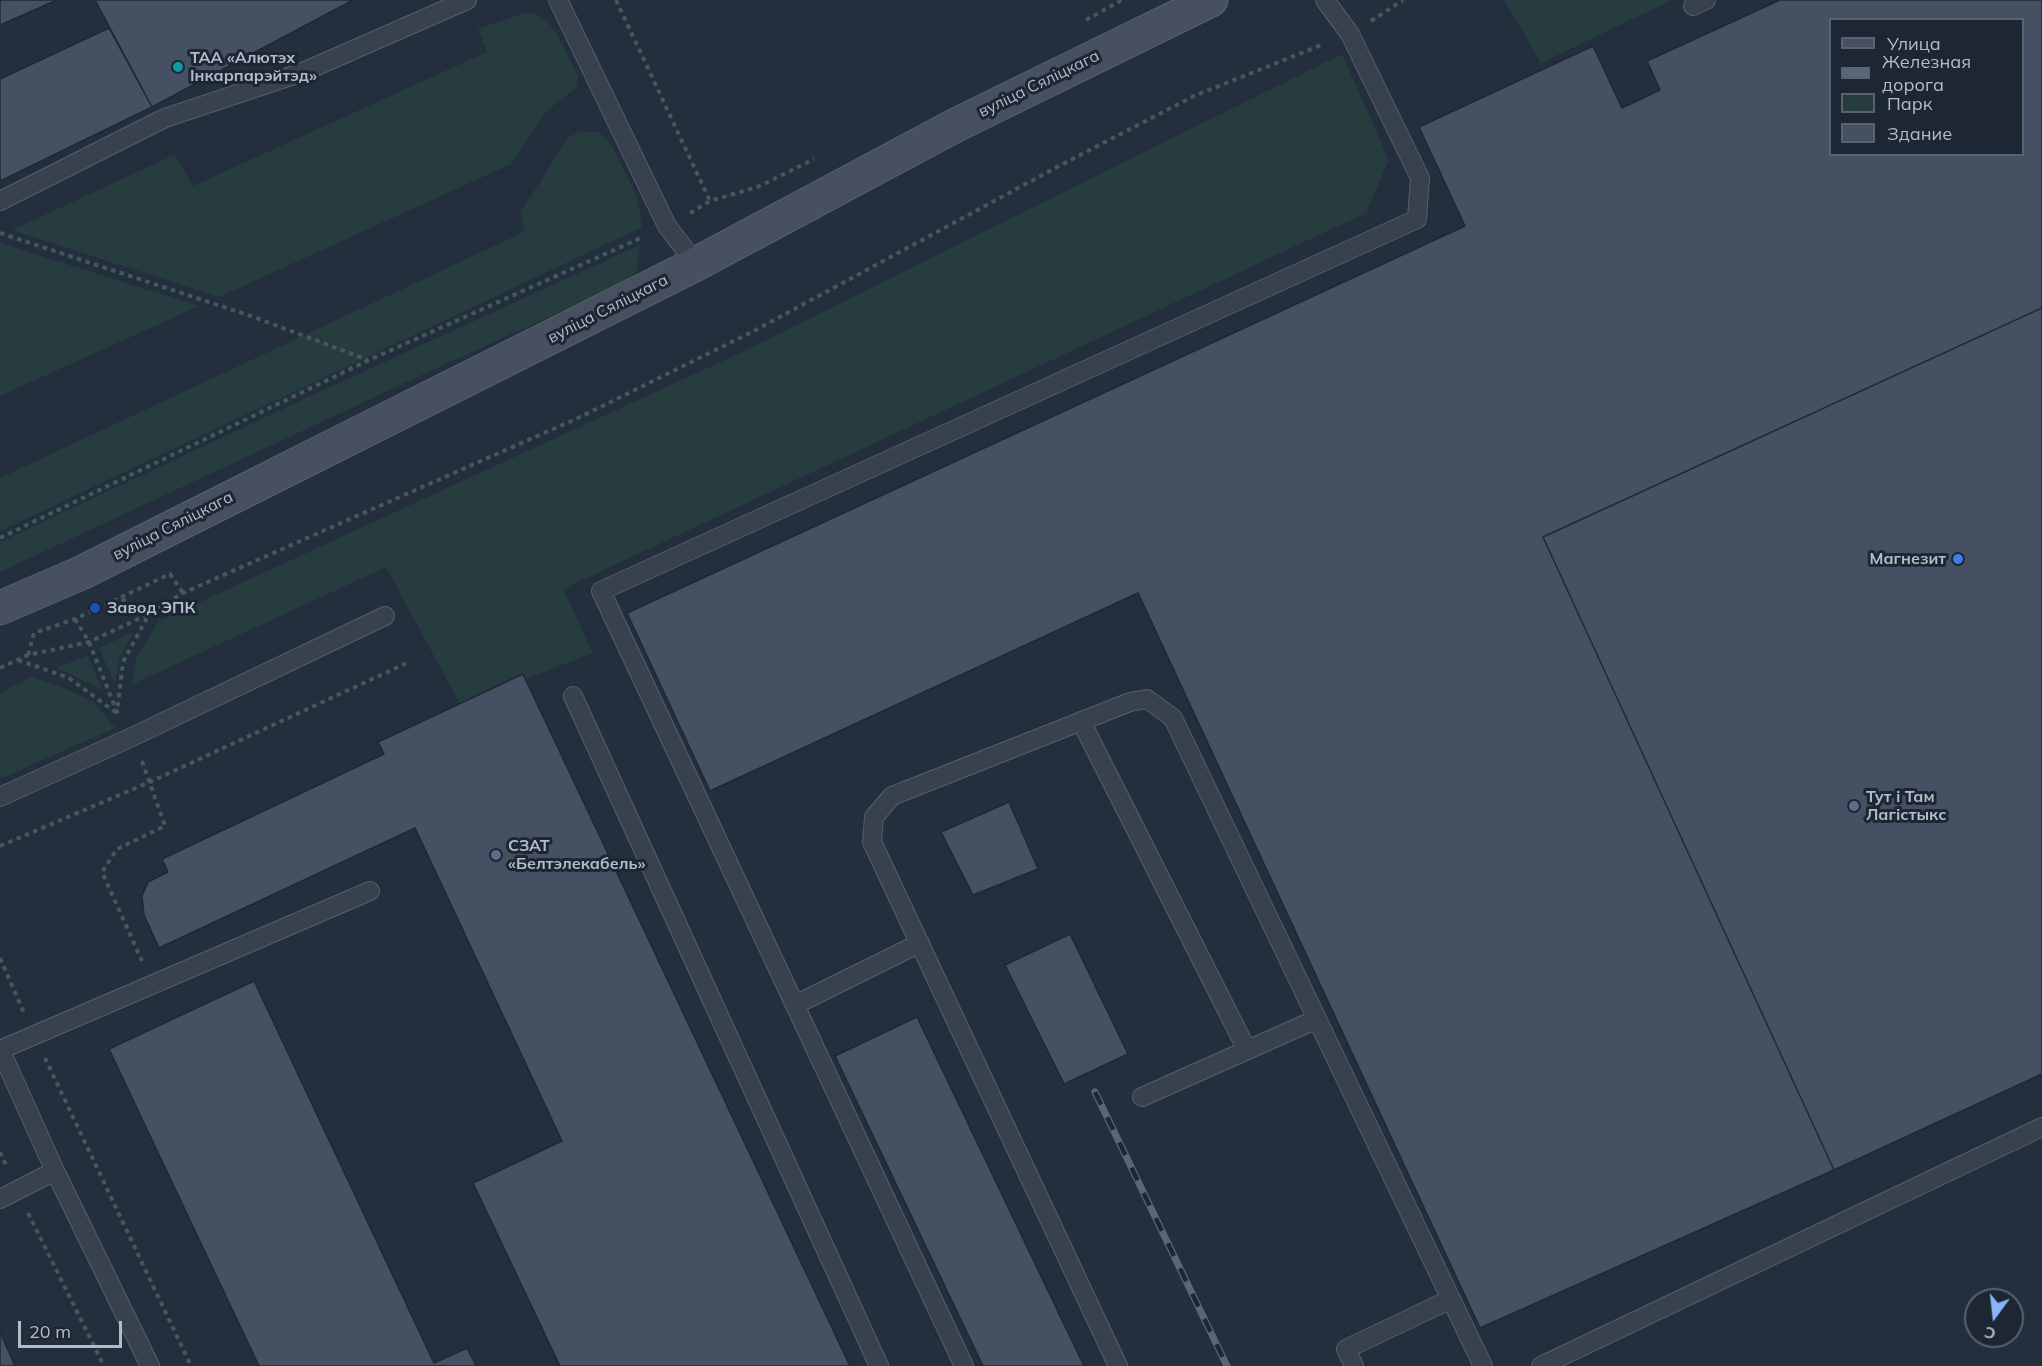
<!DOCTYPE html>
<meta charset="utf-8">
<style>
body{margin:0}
#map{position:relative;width:2042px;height:1366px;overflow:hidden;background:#242f3e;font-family:Mulish,sans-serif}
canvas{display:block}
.legend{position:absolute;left:1829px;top:18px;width:195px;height:138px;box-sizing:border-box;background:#1d2633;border:2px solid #59626f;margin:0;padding:8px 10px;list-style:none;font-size:18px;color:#b4bcc9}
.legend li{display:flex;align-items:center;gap:12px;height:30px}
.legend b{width:30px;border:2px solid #59626f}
.north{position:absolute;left:1964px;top:1288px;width:60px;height:60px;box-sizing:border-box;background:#1d2633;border:2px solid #59626f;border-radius:50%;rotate:195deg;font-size:16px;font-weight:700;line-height:24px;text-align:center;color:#b4bcc9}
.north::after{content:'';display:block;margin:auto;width:21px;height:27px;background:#8ab4f8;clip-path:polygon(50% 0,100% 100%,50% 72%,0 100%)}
.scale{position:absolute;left:18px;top:1321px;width:104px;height:27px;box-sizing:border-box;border:3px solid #b4bcc9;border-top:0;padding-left:8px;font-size:18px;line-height:21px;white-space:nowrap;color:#b4bcc9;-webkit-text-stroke:4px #1d2633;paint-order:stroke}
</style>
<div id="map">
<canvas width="2042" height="1366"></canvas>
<ul class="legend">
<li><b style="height:8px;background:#465061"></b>Улица</li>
<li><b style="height:8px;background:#5a6575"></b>Железная дорога</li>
<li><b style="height:16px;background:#263c3f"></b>Парк</li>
<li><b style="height:16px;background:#455162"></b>Здание</li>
</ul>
<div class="north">С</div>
<div class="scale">20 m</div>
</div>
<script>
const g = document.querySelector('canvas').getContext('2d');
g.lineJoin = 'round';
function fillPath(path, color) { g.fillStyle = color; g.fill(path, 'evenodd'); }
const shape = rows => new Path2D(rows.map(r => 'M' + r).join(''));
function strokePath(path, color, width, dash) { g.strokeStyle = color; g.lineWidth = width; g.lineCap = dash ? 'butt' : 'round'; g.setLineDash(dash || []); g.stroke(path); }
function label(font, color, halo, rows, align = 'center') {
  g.font = font + ' Mulish,sans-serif'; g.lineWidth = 6; g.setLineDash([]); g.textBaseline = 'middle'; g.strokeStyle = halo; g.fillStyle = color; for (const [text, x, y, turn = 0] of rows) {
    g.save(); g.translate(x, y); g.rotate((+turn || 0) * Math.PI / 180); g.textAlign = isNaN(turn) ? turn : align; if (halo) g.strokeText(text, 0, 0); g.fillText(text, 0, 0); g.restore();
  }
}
fillPath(shape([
 [1504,0,1672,0,1541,63],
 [525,13,535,13,547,21,557,34,578,76,576,88,545,112,511,164,219,297,12,230,174,155,193,186,487,52,478,29],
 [1342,54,1389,160,1366,213,563,589,593,653,460,704,386,567,131,685,137,656,159,621,740,353],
 [580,132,599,132,611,144,637,196,642,227,0,531,0,478,524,232,521,211,569,137],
 [0,243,199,306,0,396],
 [640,245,637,270,628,281,439,367,0,572,0,542,306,398],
 [134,632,119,658,115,685,99,648],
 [88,656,103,691,75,676,56,668],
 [31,677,59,686,94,702,115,728,0,779,0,693]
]), '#263c3f');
const building = shape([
 [0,0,57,0,0,25,0,0],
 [95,0,353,0,152,107,95,0],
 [1780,0,2042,0,2042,308,1543,537,1834,1170,1480,1328,1138,593,710,791,627,613,1465,226,1419,127,1593,46,1622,108,1660,90,1647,61,1780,0],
 [1830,20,2022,20,2022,154,1830,154,1830,20],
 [109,28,152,107,0,181,0,79,109,28],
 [2042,308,2042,1074,1834,1170,1543,537,2042,308],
 [523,674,850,1366,560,1366,473,1183,562,1141,415,828,159,948,144,915,142,896,148,882,168,872,162,859,384,754,378,742,523,674],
 [1009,802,1038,869,973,895,941,832,1009,802],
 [1070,934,1128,1054,1064,1084,1005,965,1070,934],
 [254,981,434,1363,467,1348,476,1366,259,1366,109,1049,254,981],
 [917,1017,1084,1366,983,1366,835,1056,917,1017],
 [0,1332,15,1366,0,1366,0,1332]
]);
fillPath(building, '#455162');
strokePath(building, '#1f2835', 1.5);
const lane = shape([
 [558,0,667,226,696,264],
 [1693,6,1706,0],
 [0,201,165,118,303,72,467,0],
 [573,696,879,1366],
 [1081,721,1247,1050],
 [0,797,132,737,385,616],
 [795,1005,920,943],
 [0,1049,55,1171,150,1366],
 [0,1050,370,891],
 [1142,1097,1317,1019],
 [0,1199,55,1171],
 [964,1366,601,591,1417,219,1420,178,1350,34,1325,0],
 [1118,1366,872,842,874,817,892,796,1130,702,1147,699,1173,718,1483,1366],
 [1354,1366,1346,1349,1451,1299],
 [1541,1366,2042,1127]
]);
const secondary = shape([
 [0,608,81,573,696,264,956,125,1211,0]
]);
strokePath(lane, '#565f6c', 20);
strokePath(secondary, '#565f6c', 35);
strokePath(shape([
 [616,0,710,201],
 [1086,20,1122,0],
 [1371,21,1403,0],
 [690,213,710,201,760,186,814,159],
 [0,233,251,316,368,360],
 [0,538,369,360,643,237],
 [75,619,89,642,117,712,123,662,149,614,118,597],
 [28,655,34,633,75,619,170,574,183,593],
 [18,660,69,678,118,714],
 [0,668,28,655,89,642,149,614,183,593,578,418,752,332,1057,167,1194,96,1324,44],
 [142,761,165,826,117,849,102,872,142,961],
 [0,846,150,782,409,662],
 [0,958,24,1013],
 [45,1058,191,1366],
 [0,1152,6,1165],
 [28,1213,104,1366]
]), '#44595c', 4, [4.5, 4.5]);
strokePath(lane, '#38414e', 18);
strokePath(secondary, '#465061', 33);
const rail = shape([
 [1095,1092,1227,1366]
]);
strokePath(rail, '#5a6575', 7);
strokePath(rail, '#1d2633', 4.5, [14]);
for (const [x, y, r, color] of [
 [178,67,6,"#0f9aa8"],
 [1958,559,6,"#3f7fe0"],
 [95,608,6,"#1a4fb4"],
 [1854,806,6,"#5c6f8a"],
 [496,855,6,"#5c6f8a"]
]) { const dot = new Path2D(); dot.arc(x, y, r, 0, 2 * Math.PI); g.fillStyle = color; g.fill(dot); strokePath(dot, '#1d2633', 2); }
label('bold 16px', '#b4bcc9', '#1d2633', [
 ["ТАА «Алютэх",190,58],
 ["Інкарпарэйтэд»",190,76],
 ["Магнезит",1946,559,"right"],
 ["Завод ЭПК",107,608],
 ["Тут і Там",1866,797],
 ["Лагістыкс",1866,815],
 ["СЗАТ",508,846],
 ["«Белтэлекабель»",508,864]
], 'left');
label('16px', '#b4bcc9', '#1d2633', [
 ["вуліца Сяліцкага",1039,84,-26],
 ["вуліца Сяліцкага",608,309,-27],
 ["вуліца Сяліцкага",173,526,-27]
]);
</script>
